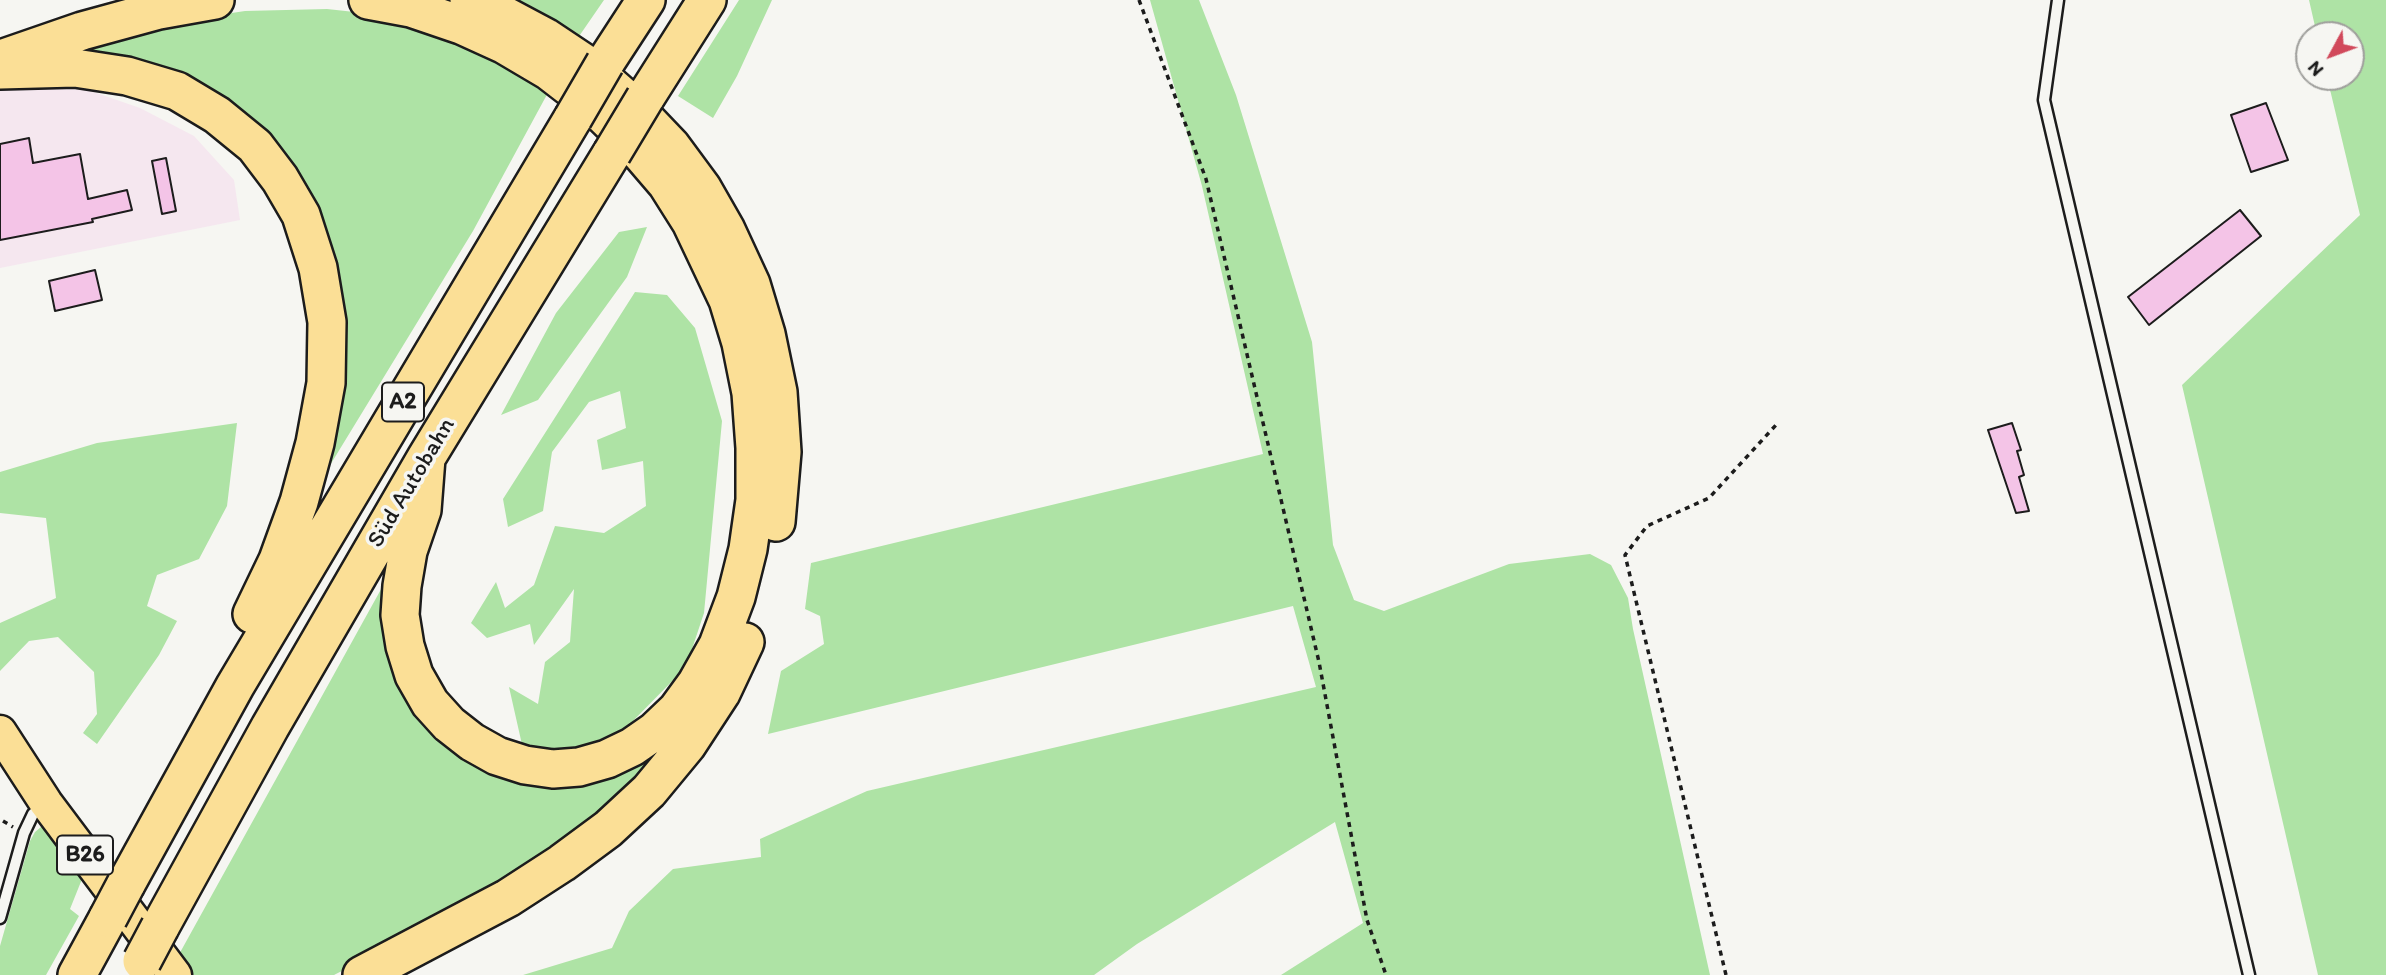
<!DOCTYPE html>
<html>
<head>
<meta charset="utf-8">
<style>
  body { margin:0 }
  #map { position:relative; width:2386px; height:975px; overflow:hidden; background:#f6f6f2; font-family:Itim,sans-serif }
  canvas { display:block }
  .north { position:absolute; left:2295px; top:21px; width:70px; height:70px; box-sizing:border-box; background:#f6f6f2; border:2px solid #9f9f9c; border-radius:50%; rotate:229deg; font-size:19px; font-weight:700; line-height:28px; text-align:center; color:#1c1c1c }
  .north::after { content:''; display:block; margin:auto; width:24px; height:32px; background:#d1495b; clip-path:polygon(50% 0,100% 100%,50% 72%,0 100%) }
</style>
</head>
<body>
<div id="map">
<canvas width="2386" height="975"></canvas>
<div class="north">N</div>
</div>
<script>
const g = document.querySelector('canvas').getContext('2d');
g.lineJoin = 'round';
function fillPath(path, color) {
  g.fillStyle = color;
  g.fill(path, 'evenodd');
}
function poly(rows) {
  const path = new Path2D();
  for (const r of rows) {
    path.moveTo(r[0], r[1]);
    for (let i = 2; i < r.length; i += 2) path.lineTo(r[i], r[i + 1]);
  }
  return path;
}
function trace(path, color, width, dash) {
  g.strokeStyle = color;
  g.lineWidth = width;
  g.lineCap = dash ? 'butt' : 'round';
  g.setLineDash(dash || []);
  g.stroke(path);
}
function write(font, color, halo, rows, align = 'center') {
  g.font = font + ' Itim,sans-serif';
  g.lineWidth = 7;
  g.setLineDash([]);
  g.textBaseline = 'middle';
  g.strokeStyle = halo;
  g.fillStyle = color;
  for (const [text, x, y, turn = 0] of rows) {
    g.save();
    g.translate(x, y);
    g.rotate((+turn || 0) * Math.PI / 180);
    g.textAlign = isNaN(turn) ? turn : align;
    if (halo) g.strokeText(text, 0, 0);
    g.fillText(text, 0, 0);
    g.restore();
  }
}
const built = poly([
  [59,80,140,108,194,136,234,180,240,220,0,268,0,83]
]);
const green = poly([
  [502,0,604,0,573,45],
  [739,0,772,0,737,76,713,118,678,96],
  [1150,0,1199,0,1236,95,1312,342,1333,545,1354,600,1384,611,1509,564,1590,554,1611,565,1628,598,1633,629,1710,975,1281,975,1363,923,1335,822,1137,944,1094,975,523,975,612,948,629,911,673,869,761,857,760,839,867,791,1316,687,1293,606,768,734,781,671,824,644,820,616,805,609,811,563,1263,454,1202,186],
  [2309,0,2386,0,2386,975,2318,975,2182,385,2360,215,2327,77,2351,77,2351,35,2317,35],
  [327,9,382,15,446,34,550,89,473,231,310,498,335,313,244,124,77,57,73,47,159,24,245,11],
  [647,227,627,277,538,400,501,415,556,313,619,232],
  [635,292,667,295,695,328,722,421,704,613,686,667,628,726,578,751,523,749,509,687,538,704,545,662,570,642,574,589,534,645,530,624,487,638,471,623,496,582,505,608,534,585,555,526,604,533,646,506,643,461,602,470,597,440,626,428,620,391,589,402,552,452,543,511,508,527,503,499],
  [237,423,227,506,199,559,157,575,147,606,177,621,159,655,97,744,83,733,97,714,94,672,58,637,29,641,0,671,0,623,56,598,46,518,0,513,0,472,97,443],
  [390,573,392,643,497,771,681,719,627,797,476,902,334,975,191,975,177,958],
  [41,827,47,827,84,874,70,909,79,916,46,975,0,975,0,946,30,841,35,832]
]);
const building = poly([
  [2266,103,2288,160,2251,172,2231,115,2266,103],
  [29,138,33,163,80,154,88,199,127,190,132,210,92,219,93,222,0,240,0,144,29,138],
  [166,158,176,211,162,214,152,161,166,158],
  [2240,210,2261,236,2149,325,2128,297,2240,210],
  [95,270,102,300,55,311,49,281,95,270],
  [2012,423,2021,450,2017,451,2024,475,2019,477,2029,511,2016,513,1988,430,2012,423]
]);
const path = poly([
  [1139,0,1206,179,1319,662,1367,920,1386,975],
  [3,821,13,827],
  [1726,975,1625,555,1647,526,1709,498,1776,425]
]);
const lane = poly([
  [2058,0,2044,100,2249,975],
  [0,918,24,833,33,814,43,805]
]);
const primary = poly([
  [0,732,46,803,175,975]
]);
const highway = poly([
  [368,0,411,8,461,25,505,45,549,71,593,105,631,142,667,184,691,222,728,300,741,343,751,393,755,448,755,500,748,549,736,597,718,645,696,684,677,710,655,731,632,747,607,759,579,767,553,769,525,765,497,756,472,742,449,724,430,703,414,675,405,646,400,615,402,586,408,551,422,510,426,458],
  [469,0,496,11,545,37,587,65,629,102,671,146,702,188,726,230,751,284,766,334,778,392,782,452,776,522],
  [1,59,82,31,159,10,215,0],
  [605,63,646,0],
  [0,70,75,68,127,76,177,91,217,115,255,146,280,179,301,215,318,268,327,322,326,383,315,443,299,502,278,560,252,614],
  [645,98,707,0],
  [126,884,235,686,573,118],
  [160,927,270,727,426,458,612,153],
  [77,975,108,918],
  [362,975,508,898,562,863,608,829,649,791,687,745,721,693,745,642]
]);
const highwayBridge = poly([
  [573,118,605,63],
  [612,153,645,98],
  [108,918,126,884],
  [142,961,160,927]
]);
const shields = [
  [403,402,42],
  [85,855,56]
];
const shieldNames = [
  ["A2",403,402],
  ["B26",85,855]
];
const streetNames = [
  ["Süd Autobahn",412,483,-59]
];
fillPath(built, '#f5e7ef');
fillPath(green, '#aee3a5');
fillPath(building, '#f4c4e7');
trace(building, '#1c1c1c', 2);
trace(lane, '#1c1c1c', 15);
trace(primary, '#1c1c1c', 37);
trace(highway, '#1c1c1c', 42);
trace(path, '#1c1c1c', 3.5, [5, 5]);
trace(lane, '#f6f6f2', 10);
trace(primary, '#fbdf96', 32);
trace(highway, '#fbdf96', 37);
trace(highwayBridge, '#1c1c1c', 42, []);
trace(highwayBridge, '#fbdf96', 37);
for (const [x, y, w] of shields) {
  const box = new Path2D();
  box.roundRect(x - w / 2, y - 19.5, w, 39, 5);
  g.fillStyle = '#f6f6f2';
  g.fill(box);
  trace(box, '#1c1c1c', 2);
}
write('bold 23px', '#1c1c1c', null, shieldNames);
write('24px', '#1c1c1c', '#f6f6f2', streetNames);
</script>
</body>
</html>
